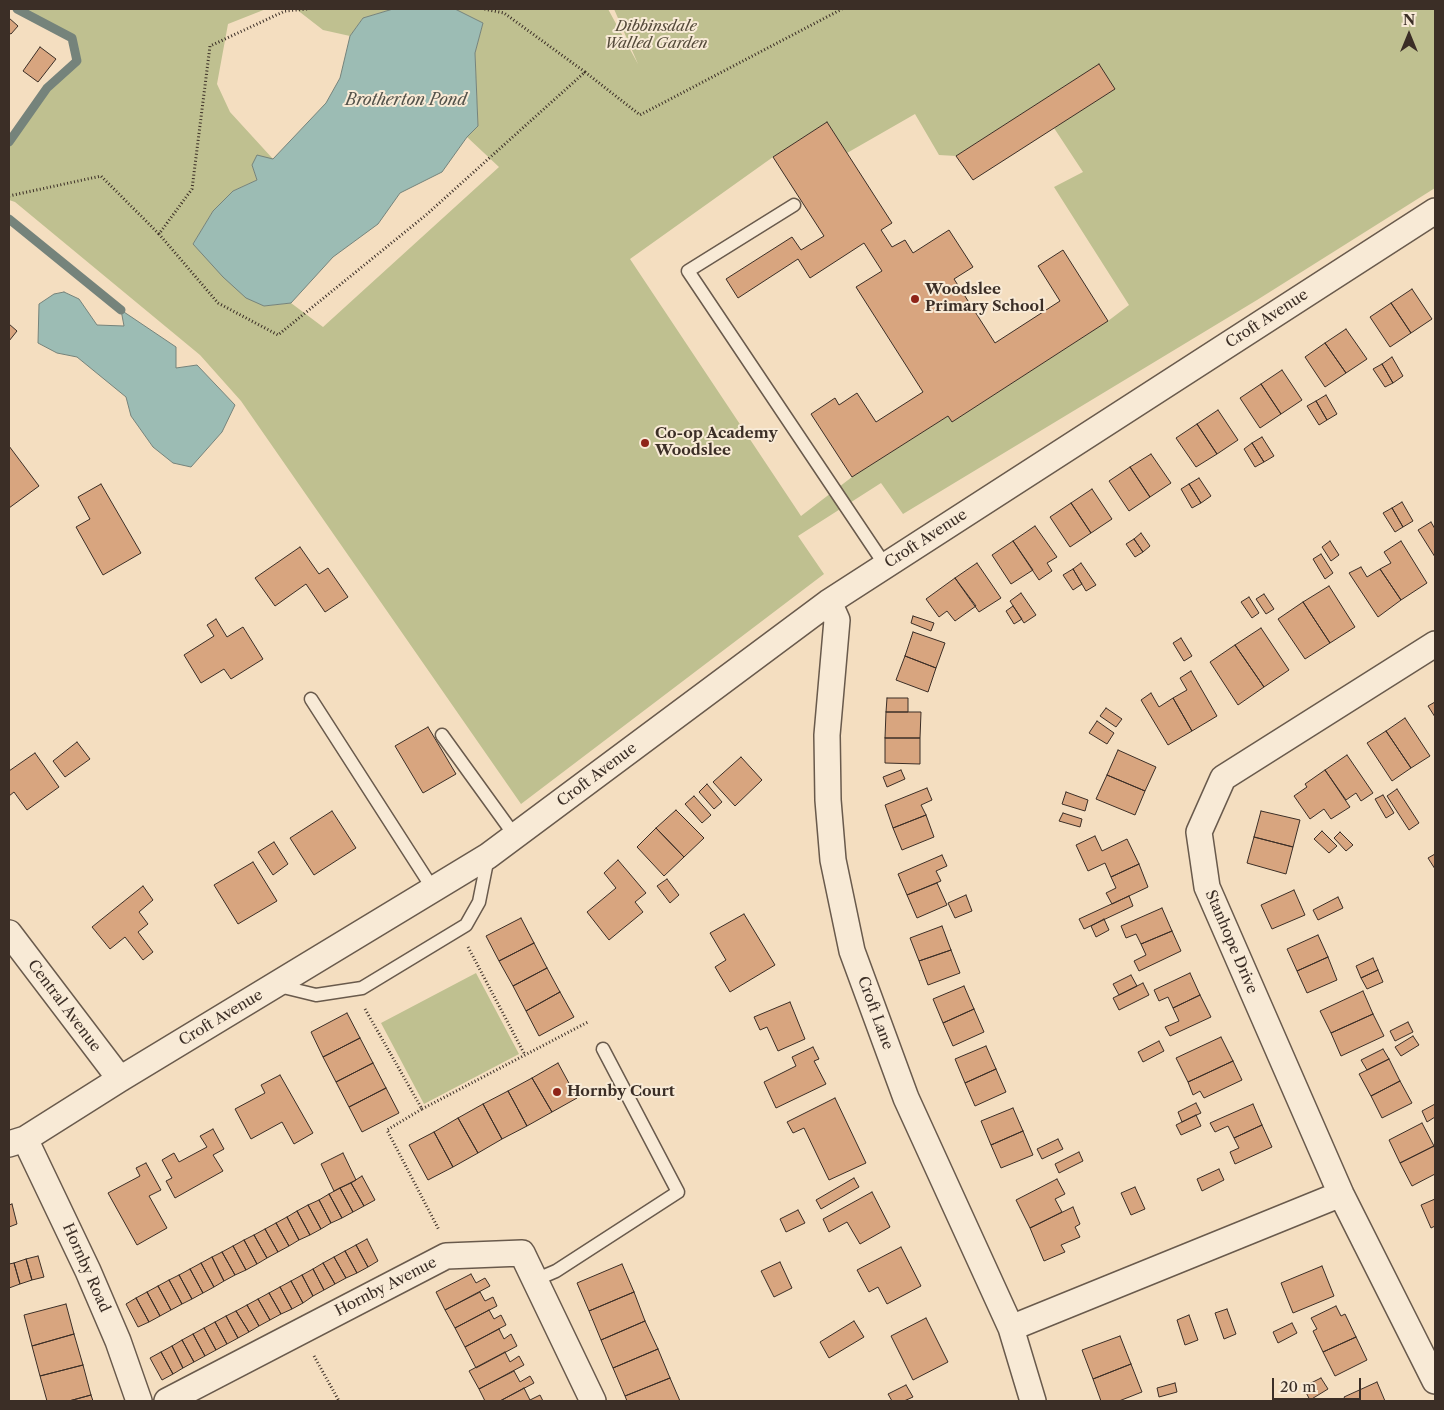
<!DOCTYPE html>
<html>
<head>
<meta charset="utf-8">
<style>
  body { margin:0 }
  #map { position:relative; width:1444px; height:1410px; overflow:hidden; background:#f4dec0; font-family:"Libre Caslon Text",serif }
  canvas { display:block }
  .frame { position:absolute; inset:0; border:10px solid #3b2e26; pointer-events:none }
  .north { position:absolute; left:1384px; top:10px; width:50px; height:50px; -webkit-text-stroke:4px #f8ead6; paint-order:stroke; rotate:0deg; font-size:14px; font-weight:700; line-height:20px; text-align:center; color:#3b2e26 }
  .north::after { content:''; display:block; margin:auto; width:18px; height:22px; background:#3b2e26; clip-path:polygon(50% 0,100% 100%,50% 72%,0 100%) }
  .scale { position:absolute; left:1272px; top:1378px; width:89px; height:22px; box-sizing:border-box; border:2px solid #3b2e26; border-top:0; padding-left:6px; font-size:15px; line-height:18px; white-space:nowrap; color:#3b2e26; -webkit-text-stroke:4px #f8ead6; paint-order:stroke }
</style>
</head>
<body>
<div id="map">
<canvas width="1444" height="1410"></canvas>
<div class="frame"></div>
<div class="north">N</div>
<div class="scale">20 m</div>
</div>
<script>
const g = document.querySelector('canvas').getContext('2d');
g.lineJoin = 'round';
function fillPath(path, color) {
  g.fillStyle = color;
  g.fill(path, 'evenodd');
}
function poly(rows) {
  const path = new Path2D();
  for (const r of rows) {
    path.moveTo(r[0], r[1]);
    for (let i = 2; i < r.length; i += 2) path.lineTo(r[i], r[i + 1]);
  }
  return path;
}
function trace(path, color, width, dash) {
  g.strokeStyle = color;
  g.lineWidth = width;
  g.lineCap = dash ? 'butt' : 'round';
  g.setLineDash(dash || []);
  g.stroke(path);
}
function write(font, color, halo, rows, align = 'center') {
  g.font = font + ' "Libre Caslon Text",serif';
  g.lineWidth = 4;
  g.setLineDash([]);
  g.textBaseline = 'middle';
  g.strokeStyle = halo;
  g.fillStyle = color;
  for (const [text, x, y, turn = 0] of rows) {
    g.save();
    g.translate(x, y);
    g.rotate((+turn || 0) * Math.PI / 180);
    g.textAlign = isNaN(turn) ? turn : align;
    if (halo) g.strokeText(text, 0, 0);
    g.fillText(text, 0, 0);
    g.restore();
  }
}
const green = poly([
  [17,9,266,9,228,24,217,84,230,112,273,159,252,165,257,180,233,191,213,211,193,244,264,306,291,303,323,327,499,167,467,137,478,126,475,53,483,23,455,9,608,9,638,64,614,9,1435,9,1435,188,1257,300,903,514,881,483,798,536,824,574,521,804,241,401,200,355,15,202,9,200,9,142,47,88,77,60,72,38],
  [1099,64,1115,89,1054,128,1083,172,1054,187,1129,305,1108,321,952,422,948,416,852,477,801,516,630,259,773,157,827,122,847,153,915,114,939,155,956,156],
  [296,9,393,9,363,18,350,36,323,30],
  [476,973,519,1054,424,1104,381,1023]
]);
const water = poly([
  [393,9,455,9,483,23,475,53,478,126,467,137,442,172,400,193,378,224,333,257,291,303,264,306,246,298,223,277,193,244,213,211,233,191,257,180,252,165,257,155,273,159,326,103,340,78,350,36,363,18,393,9],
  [64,292,79,299,97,325,124,326,121,310,176,347,176,368,197,365,235,405,222,432,191,467,173,463,153,447,131,416,126,397,77,357,57,353,38,343,39,304,54,294,64,292]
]);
const stream = poly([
  [9,142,47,88,77,61,72,38,17,9],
  [9,219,121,310]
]);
const building = poly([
  [9,18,18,26,11,34,9,33,9,18],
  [40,47,56,59,38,82,23,71,40,47],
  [1099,64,1115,89,973,180,956,156,1099,64],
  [827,122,892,223,881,230,892,247,905,240,913,253,949,230,973,267,954,279,995,343,1060,301,1038,266,1063,250,1108,321,952,422,948,416,852,477,811,414,835,398,839,405,857,393,876,422,923,392,856,287,882,271,864,243,810,278,798,259,738,298,726,279,792,237,801,250,824,236,773,157,827,122],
  [1412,289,1432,319,1411,333,1391,303,1412,289],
  [1391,303,1411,333,1390,347,1370,317,1391,303],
  [9,324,17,331,9,341,9,324],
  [1346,329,1367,359,1346,373,1325,343,1346,329],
  [1325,343,1346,373,1325,387,1305,357,1325,343],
  [1392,357,1403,376,1393,383,1382,364,1392,357],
  [1382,364,1393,383,1385,387,1373,369,1382,364],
  [1282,370,1302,400,1281,414,1261,384,1282,370],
  [1261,384,1281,414,1260,428,1240,398,1261,384],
  [1326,395,1337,414,1327,420,1316,401,1326,395],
  [1316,401,1327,420,1319,425,1307,406,1316,401],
  [1218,410,1238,440,1217,454,1197,424,1218,410],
  [1197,424,1217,454,1196,467,1176,438,1197,424],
  [1262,437,1274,456,1264,462,1252,443,1262,437],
  [1252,443,1264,462,1255,467,1244,449,1252,443],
  [9,446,39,486,9,508,9,446],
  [1151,454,1171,483,1150,497,1130,467,1151,454],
  [1130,467,1150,497,1129,511,1109,481,1130,467],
  [1199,478,1211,496,1201,503,1189,484,1199,478],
  [101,484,141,553,103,575,76,527,90,519,78,497,101,484],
  [1189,484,1201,503,1192,508,1181,489,1189,484],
  [1092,489,1112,519,1091,533,1071,503,1092,489],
  [1402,502,1413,521,1403,527,1392,508,1402,502],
  [1071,503,1091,533,1070,547,1050,517,1071,503],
  [1392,508,1403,527,1395,532,1383,513,1392,508],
  [1431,522,1435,529,1435,557,1418,530,1431,522],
  [1035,526,1057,557,1047,563,1052,571,1039,580,1013,541,1035,526],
  [1141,533,1150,546,1143,552,1134,539,1141,533],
  [1134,539,1143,552,1135,557,1126,544,1134,539],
  [1013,541,1033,570,1011,584,992,555,1013,541],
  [1330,541,1339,555,1331,561,1322,547,1330,541],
  [1401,541,1427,583,1401,600,1380,569,1391,563,1384,552,1401,541],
  [300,547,319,574,328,568,348,597,325,612,306,584,275,606,255,578,300,547],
  [1321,554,1333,573,1325,579,1313,559,1321,554],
  [977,563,1001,598,979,612,955,578,977,563],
  [1081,563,1096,585,1086,591,1073,569,1081,563],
  [1361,567,1367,577,1380,569,1401,600,1378,617,1349,573,1361,567],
  [1073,569,1082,584,1073,590,1063,575,1073,569],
  [955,578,976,606,955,621,947,611,939,617,926,599,955,578],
  [1329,586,1355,627,1330,643,1303,602,1329,586],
  [1021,593,1036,615,1024,623,1010,601,1021,593],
  [1264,594,1274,609,1266,614,1256,599,1264,594],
  [1249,597,1259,613,1252,618,1241,602,1249,597],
  [1303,602,1330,643,1305,659,1278,619,1303,602],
  [1013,606,1022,619,1014,624,1006,611,1013,606],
  [913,616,934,623,931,631,911,623,913,616],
  [216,619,227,637,243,627,263,659,231,679,224,669,201,683,184,655,214,636,207,625,216,619],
  [1261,628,1289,670,1264,687,1235,645,1261,628],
  [913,632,945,643,936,668,905,656,913,632],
  [1181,638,1192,656,1184,661,1173,643,1181,638],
  [1235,645,1264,687,1238,705,1210,662,1235,645],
  [905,656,936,668,928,692,896,680,905,656],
  [1191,671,1217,716,1192,731,1173,698,1187,690,1180,678,1191,671],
  [1151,693,1159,707,1173,698,1192,731,1168,745,1141,700,1151,693],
  [887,698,908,698,908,712,886,712,887,698],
  [1435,702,1435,717,1428,706,1435,702],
  [1106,708,1122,719,1116,727,1100,716,1106,708],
  [886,712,921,712,920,738,885,738,886,712],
  [1405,718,1430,756,1411,768,1386,731,1405,718],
  [1097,721,1114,733,1107,744,1089,733,1097,721],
  [428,727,456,774,423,793,395,746,428,727],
  [1386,731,1411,768,1392,781,1367,743,1386,731],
  [885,738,920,738,920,764,885,763,885,738],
  [77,742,90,759,65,777,53,761,77,742],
  [1118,750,1156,767,1145,791,1107,775,1118,750],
  [35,753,59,787,27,810,14,792,9,796,9,771,35,753],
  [1347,755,1373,793,1361,801,1356,793,1346,800,1325,770,1347,755],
  [741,757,762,780,735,806,713,782,741,757],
  [901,770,905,779,887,787,883,777,901,770],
  [1325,770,1350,807,1331,819,1324,809,1310,819,1294,796,1307,787,1305,784,1325,770],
  [1107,775,1145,791,1135,815,1096,799,1107,775],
  [707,784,722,802,714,809,699,792,707,784],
  [927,788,932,800,921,805,926,815,893,828,885,805,927,788],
  [1397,789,1419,823,1409,830,1387,796,1397,789],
  [1066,792,1088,800,1085,811,1062,804,1066,792],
  [1383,795,1394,813,1386,818,1375,799,1383,795],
  [694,796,711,815,702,823,685,804,694,796],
  [676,810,704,838,684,857,656,828,676,810],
  [332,811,356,848,314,875,290,838,332,811],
  [1261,811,1300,820,1293,847,1254,837,1261,811],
  [1063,813,1082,819,1080,827,1059,821,1063,813],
  [926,815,934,837,902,850,893,828,926,815],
  [656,828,684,857,664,876,637,847,656,828],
  [1322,831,1337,846,1329,853,1314,839,1322,831],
  [1340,832,1353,845,1346,851,1334,838,1340,832],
  [1095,836,1102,851,1127,839,1139,864,1111,877,1105,863,1088,871,1076,845,1095,836],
  [1254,837,1293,847,1286,874,1247,863,1254,837],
  [274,842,288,864,273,875,258,852,274,842],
  [1435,854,1435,869,1428,858,1435,854],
  [942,855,947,866,936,871,941,881,907,895,898,874,942,855],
  [618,860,646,893,635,902,643,912,609,940,587,912,616,888,604,873,618,860],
  [253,862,277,901,238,924,214,885,253,862],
  [1139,864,1148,887,1112,904,1106,893,1116,888,1111,877,1139,864],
  [667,879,679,895,670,903,657,886,667,879],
  [937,883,947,905,917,918,907,895,937,883],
  [143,886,153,900,139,912,148,924,138,932,153,952,143,960,125,937,110,949,92,927,143,886],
  [1294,890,1305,915,1272,929,1261,905,1294,890],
  [966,895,972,911,955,918,948,903,966,895],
  [1129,896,1133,906,1084,929,1079,919,1129,896],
  [1338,897,1343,908,1318,920,1313,910,1338,897],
  [1162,908,1172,931,1141,944,1136,934,1126,938,1121,926,1162,908],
  [744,914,775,965,730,992,715,967,726,960,710,933,744,914],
  [521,918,534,943,499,961,486,936,521,918],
  [1104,919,1109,930,1096,937,1091,926,1104,919],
  [942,926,951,950,919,961,910,938,942,926],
  [1172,931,1181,951,1139,971,1134,961,1146,955,1141,944,1172,931],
  [1318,935,1328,957,1297,971,1287,949,1318,935],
  [534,943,547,968,513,986,499,961,534,943],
  [951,950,960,973,928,985,919,961,951,950],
  [1328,957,1337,980,1307,993,1297,971,1328,957],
  [1373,958,1378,970,1361,978,1356,966,1373,958],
  [547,968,560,992,526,1011,513,986,547,968],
  [1378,970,1383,982,1367,989,1361,978,1378,970],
  [1190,973,1200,995,1173,1008,1168,997,1159,1001,1154,990,1190,973],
  [1131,975,1137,986,1119,995,1113,984,1131,975],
  [1143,983,1149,995,1119,1010,1113,998,1143,983],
  [964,986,974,1009,943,1023,933,999,964,986],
  [1363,991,1373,1014,1331,1033,1320,1011,1363,991],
  [560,992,574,1017,539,1036,526,1011,560,992],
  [1200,995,1211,1017,1170,1036,1165,1027,1179,1021,1173,1008,1200,995],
  [790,1002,805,1039,778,1051,767,1027,760,1030,754,1017,790,1002],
  [974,1009,984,1032,953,1046,943,1023,974,1009],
  [347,1013,360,1038,323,1057,311,1032,347,1013],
  [1373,1014,1384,1036,1341,1056,1331,1033,1373,1014],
  [1408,1022,1413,1032,1395,1041,1390,1031,1408,1022],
  [1413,1036,1419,1045,1401,1056,1395,1047,1413,1036],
  [1221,1037,1233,1061,1188,1082,1176,1058,1221,1037],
  [360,1038,373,1063,336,1082,323,1057,360,1038],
  [1159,1041,1164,1051,1143,1062,1138,1052,1159,1041],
  [986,1046,996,1069,965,1083,955,1059,986,1046],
  [813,1047,819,1059,814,1061,826,1084,776,1108,764,1082,796,1066,792,1057,813,1047],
  [1383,1049,1389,1059,1367,1070,1361,1060,1383,1049],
  [1389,1059,1400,1081,1371,1096,1359,1074,1389,1059],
  [1233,1061,1242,1080,1204,1098,1200,1091,1193,1095,1188,1082,1233,1061],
  [373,1063,386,1088,349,1107,336,1082,373,1063],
  [558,1063,577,1098,552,1112,532,1078,558,1063],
  [996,1069,1006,1092,975,1106,965,1083,996,1069],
  [280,1075,313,1133,294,1144,282,1122,251,1139,235,1109,265,1093,261,1085,280,1075],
  [532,1078,552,1112,527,1126,508,1091,532,1078],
  [1400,1081,1412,1103,1382,1118,1371,1096,1400,1081],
  [386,1088,399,1113,362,1132,349,1107,386,1088],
  [508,1091,527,1126,502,1139,483,1104,508,1091],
  [835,1098,866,1163,829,1180,804,1128,793,1133,787,1122,835,1098],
  [1196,1103,1201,1113,1182,1122,1178,1112,1196,1103],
  [483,1104,502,1139,478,1153,458,1118,483,1104],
  [1253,1104,1262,1125,1234,1138,1228,1126,1215,1132,1210,1123,1253,1104],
  [1435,1104,1435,1117,1427,1122,1422,1111,1435,1104],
  [1013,1108,1023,1131,991,1145,981,1121,1013,1108],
  [1196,1115,1201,1126,1181,1135,1176,1125,1196,1115],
  [458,1118,478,1153,453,1167,434,1132,458,1118],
  [1422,1123,1434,1146,1400,1163,1389,1140,1422,1123],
  [1262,1125,1272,1147,1235,1164,1230,1152,1239,1148,1234,1138,1262,1125],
  [213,1129,224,1149,213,1155,223,1171,175,1198,166,1181,172,1178,162,1160,174,1153,179,1162,207,1147,200,1136,213,1129],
  [1023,1131,1033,1155,1001,1168,991,1145,1023,1131],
  [434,1132,453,1167,428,1180,409,1145,434,1132],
  [1058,1139,1063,1149,1042,1159,1037,1149,1058,1139],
  [1434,1146,1435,1150,1435,1174,1412,1186,1400,1163,1434,1146],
  [1079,1152,1083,1161,1059,1173,1055,1164,1079,1152],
  [343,1153,356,1180,334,1191,321,1164,343,1153],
  [146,1163,161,1190,149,1196,167,1228,137,1245,108,1193,140,1176,136,1168,146,1163],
  [1219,1169,1224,1180,1202,1191,1197,1179,1219,1169],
  [362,1176,375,1200,364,1206,351,1183,362,1176],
  [854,1178,859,1187,821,1209,816,1200,854,1178],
  [1057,1179,1065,1194,1055,1199,1062,1212,1030,1228,1016,1200,1057,1179],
  [351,1183,364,1206,353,1212,340,1188,351,1183],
  [1135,1187,1145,1209,1131,1215,1121,1193,1135,1187],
  [340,1188,353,1212,342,1218,329,1194,340,1188],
  [872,1192,890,1227,860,1244,847,1222,829,1232,823,1219,872,1192],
  [329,1194,342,1218,331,1223,319,1200,329,1194],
  [1435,1199,1435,1226,1431,1228,1421,1205,1435,1199],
  [319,1200,331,1223,321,1229,308,1205,319,1200],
  [12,1204,17,1224,9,1227,9,1205,12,1204],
  [308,1205,321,1229,310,1235,297,1211,308,1205],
  [1073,1207,1080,1224,1075,1227,1080,1237,1061,1245,1065,1252,1044,1261,1030,1228,1073,1207],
  [798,1210,805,1223,786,1232,780,1219,798,1210],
  [297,1211,310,1235,299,1240,287,1217,297,1211],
  [287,1217,299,1240,289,1246,276,1223,287,1217],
  [276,1223,289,1246,278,1252,265,1229,276,1223],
  [265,1229,278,1252,267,1258,254,1235,265,1229],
  [254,1235,267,1258,257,1264,244,1240,254,1235],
  [367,1239,378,1261,368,1267,356,1245,367,1239],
  [244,1240,257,1264,246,1270,233,1246,244,1240],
  [356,1245,368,1267,357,1273,345,1251,356,1245],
  [233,1246,246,1270,235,1275,222,1252,233,1246],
  [901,1247,921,1286,887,1304,878,1287,869,1292,857,1270,901,1247],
  [345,1251,357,1273,346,1278,334,1257,345,1251],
  [222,1252,235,1275,224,1281,212,1257,222,1252],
  [38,1256,44,1277,32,1280,26,1259,38,1256],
  [212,1257,224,1281,214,1287,201,1263,212,1257],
  [334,1257,346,1278,335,1284,323,1263,334,1257],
  [26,1259,32,1280,20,1284,14,1263,26,1259],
  [780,1262,792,1288,774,1297,761,1271,780,1262],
  [14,1263,20,1284,9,1288,9,1264,14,1263],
  [201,1263,214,1287,203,1293,190,1269,201,1263],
  [323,1263,335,1284,324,1290,313,1269,323,1263],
  [622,1264,634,1292,589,1311,577,1283,622,1264],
  [1322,1266,1334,1296,1293,1313,1281,1283,1322,1266],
  [190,1269,203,1293,192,1299,179,1275,190,1269],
  [313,1269,324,1290,313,1296,302,1275,313,1269],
  [471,1274,476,1283,485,1278,490,1286,445,1310,436,1292,471,1274],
  [179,1275,192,1299,182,1304,169,1280,179,1275],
  [302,1275,313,1296,303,1303,291,1281,302,1275],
  [169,1280,182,1304,171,1310,158,1286,169,1280],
  [291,1281,303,1303,292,1309,280,1287,291,1281],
  [158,1286,171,1310,160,1316,147,1292,158,1286],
  [280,1287,292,1309,281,1314,269,1293,280,1287],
  [147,1292,160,1316,149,1322,136,1298,147,1292],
  [480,1292,485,1301,493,1297,497,1306,455,1328,445,1310,480,1292],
  [634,1292,645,1321,601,1340,589,1311,634,1292],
  [269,1293,281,1314,270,1320,258,1299,269,1293],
  [136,1298,149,1322,138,1327,126,1304,136,1298],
  [258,1299,270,1320,259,1326,247,1305,258,1299],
  [66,1304,74,1334,32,1346,24,1315,66,1304],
  [247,1305,259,1326,249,1332,236,1311,247,1305],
  [1336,1306,1341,1316,1345,1314,1356,1337,1323,1352,1313,1331,1317,1329,1311,1318,1336,1306],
  [1227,1309,1236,1334,1224,1339,1215,1313,1227,1309],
  [489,1310,494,1319,501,1315,506,1325,465,1347,455,1328,489,1310],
  [236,1311,249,1332,238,1338,226,1316,236,1311],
  [1189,1315,1198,1340,1185,1345,1177,1320,1189,1315],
  [226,1316,238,1338,227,1344,215,1322,226,1316],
  [926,1318,948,1362,913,1380,891,1336,926,1318],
  [645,1321,658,1349,613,1368,601,1340,645,1321],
  [854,1321,864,1337,829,1358,820,1342,854,1321],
  [215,1322,227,1344,216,1350,204,1328,215,1322],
  [1292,1323,1297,1333,1278,1343,1273,1332,1292,1323],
  [204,1328,216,1350,205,1356,193,1334,204,1328],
  [499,1329,504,1339,511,1334,517,1346,476,1368,465,1347,499,1329],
  [74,1334,83,1365,40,1376,32,1346,74,1334],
  [193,1334,205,1356,194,1362,182,1340,193,1334],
  [1120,1336,1131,1364,1093,1379,1082,1350,1120,1336],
  [1356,1337,1367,1360,1335,1376,1323,1352,1356,1337],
  [182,1340,194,1362,183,1368,172,1346,182,1340],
  [172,1346,183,1368,173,1374,161,1352,172,1346],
  [658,1349,670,1378,625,1396,613,1368,658,1349],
  [161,1352,173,1374,162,1380,150,1358,161,1352],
  [505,1352,510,1362,519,1356,524,1365,479,1389,469,1371,505,1352],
  [1131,1364,1142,1392,1119,1401,1101,1401,1093,1379,1131,1364],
  [83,1365,91,1395,69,1401,47,1401,40,1376,83,1365],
  [514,1371,520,1382,530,1376,534,1383,500,1401,485,1401,479,1389,514,1371],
  [670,1378,680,1401,627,1401,625,1396,670,1378],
  [1321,1378,1328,1389,1310,1400,1303,1387,1321,1378],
  [1377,1382,1385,1401,1346,1401,1344,1397,1377,1382],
  [1175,1383,1177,1392,1159,1397,1157,1388,1175,1383],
  [906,1385,913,1397,904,1401,892,1401,888,1394,906,1385],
  [524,1388,530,1400,540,1395,543,1401,500,1401,524,1388],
  [91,1395,93,1401,69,1401,91,1395]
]);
const path = poly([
  [307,9,285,11,210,46,192,189,159,234,218,303,278,335,426,215,585,72,504,13,484,9],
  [585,72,640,115,842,9],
  [9,196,101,176,159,234],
  [468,947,525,1055],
  [365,1009,422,1109,387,1130,439,1230],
  [422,1109,588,1022],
  [314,1356,339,1401]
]);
const lane = poly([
  [794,205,688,271,885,565],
  [311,699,433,889],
  [442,735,515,836],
  [275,985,316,995,362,988,466,925,479,902,488,857],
  [535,1280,556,1271,678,1192,603,1049]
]);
const street = poly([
  [829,602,837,620,827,735,828,800,833,860,852,951,906,1098,1011,1328,1033,1401],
  [1435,644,1223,778,1199,832,1207,887,1341,1194,1435,1381],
  [9,933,120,1079],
  [25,1139,88,1271,118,1341,139,1401],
  [9,1144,25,1139,120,1079,488,856,829,602,1435,211],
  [1011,1328,1341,1194],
  [167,1401,446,1256,522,1253,593,1401]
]);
const markers = [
  [915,299,5,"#8f2418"],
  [645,443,5,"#8f2418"],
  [557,1092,5,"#8f2418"]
];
const parkNames = [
  ["Dibbinsdale",656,27],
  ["Walled Garden",656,44]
];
const poiNames = [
  ["Woodslee",925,290],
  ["Primary School",925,307],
  ["Co-op Academy",655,434],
  ["Woodslee",655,451],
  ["Hornby Court",567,1092]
];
const streetNames = [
  ["Croft Avenue",1267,319,-33],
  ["Croft Avenue",926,539,-33],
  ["Croft Avenue",597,775,-37],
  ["Stanhope Drive",1231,942,67],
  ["Central Avenue",64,1006,53],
  ["Croft Lane",875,1013,70],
  ["Croft Avenue",221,1018,-31],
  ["Hornby Road",86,1268,66],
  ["Hornby Avenue",386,1287,-27]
];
const waterNames = [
  ["Brotherton Pond",406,100]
];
fillPath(green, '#bfc090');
fillPath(water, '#9cbcb4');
trace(water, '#75837b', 1);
trace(stream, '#75837b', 9);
fillPath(building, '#d8a57f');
trace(building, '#3b2e26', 1);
trace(lane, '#695a4c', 15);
trace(street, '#695a4c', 28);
trace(path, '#3b2e26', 3, [1, 2.5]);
trace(lane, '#f8ead6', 12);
trace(street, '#f8ead6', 25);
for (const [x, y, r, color] of markers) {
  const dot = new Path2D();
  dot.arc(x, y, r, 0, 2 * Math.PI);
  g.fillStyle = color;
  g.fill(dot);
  trace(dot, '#f8ead6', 2);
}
write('italic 15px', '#554b3b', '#f8ead6', parkNames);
write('bold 15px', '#3b2e26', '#f8ead6', poiNames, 'left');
write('15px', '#3b2e26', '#f8ead6', streetNames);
write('italic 16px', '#53524a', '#f8ead6', waterNames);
</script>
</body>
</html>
